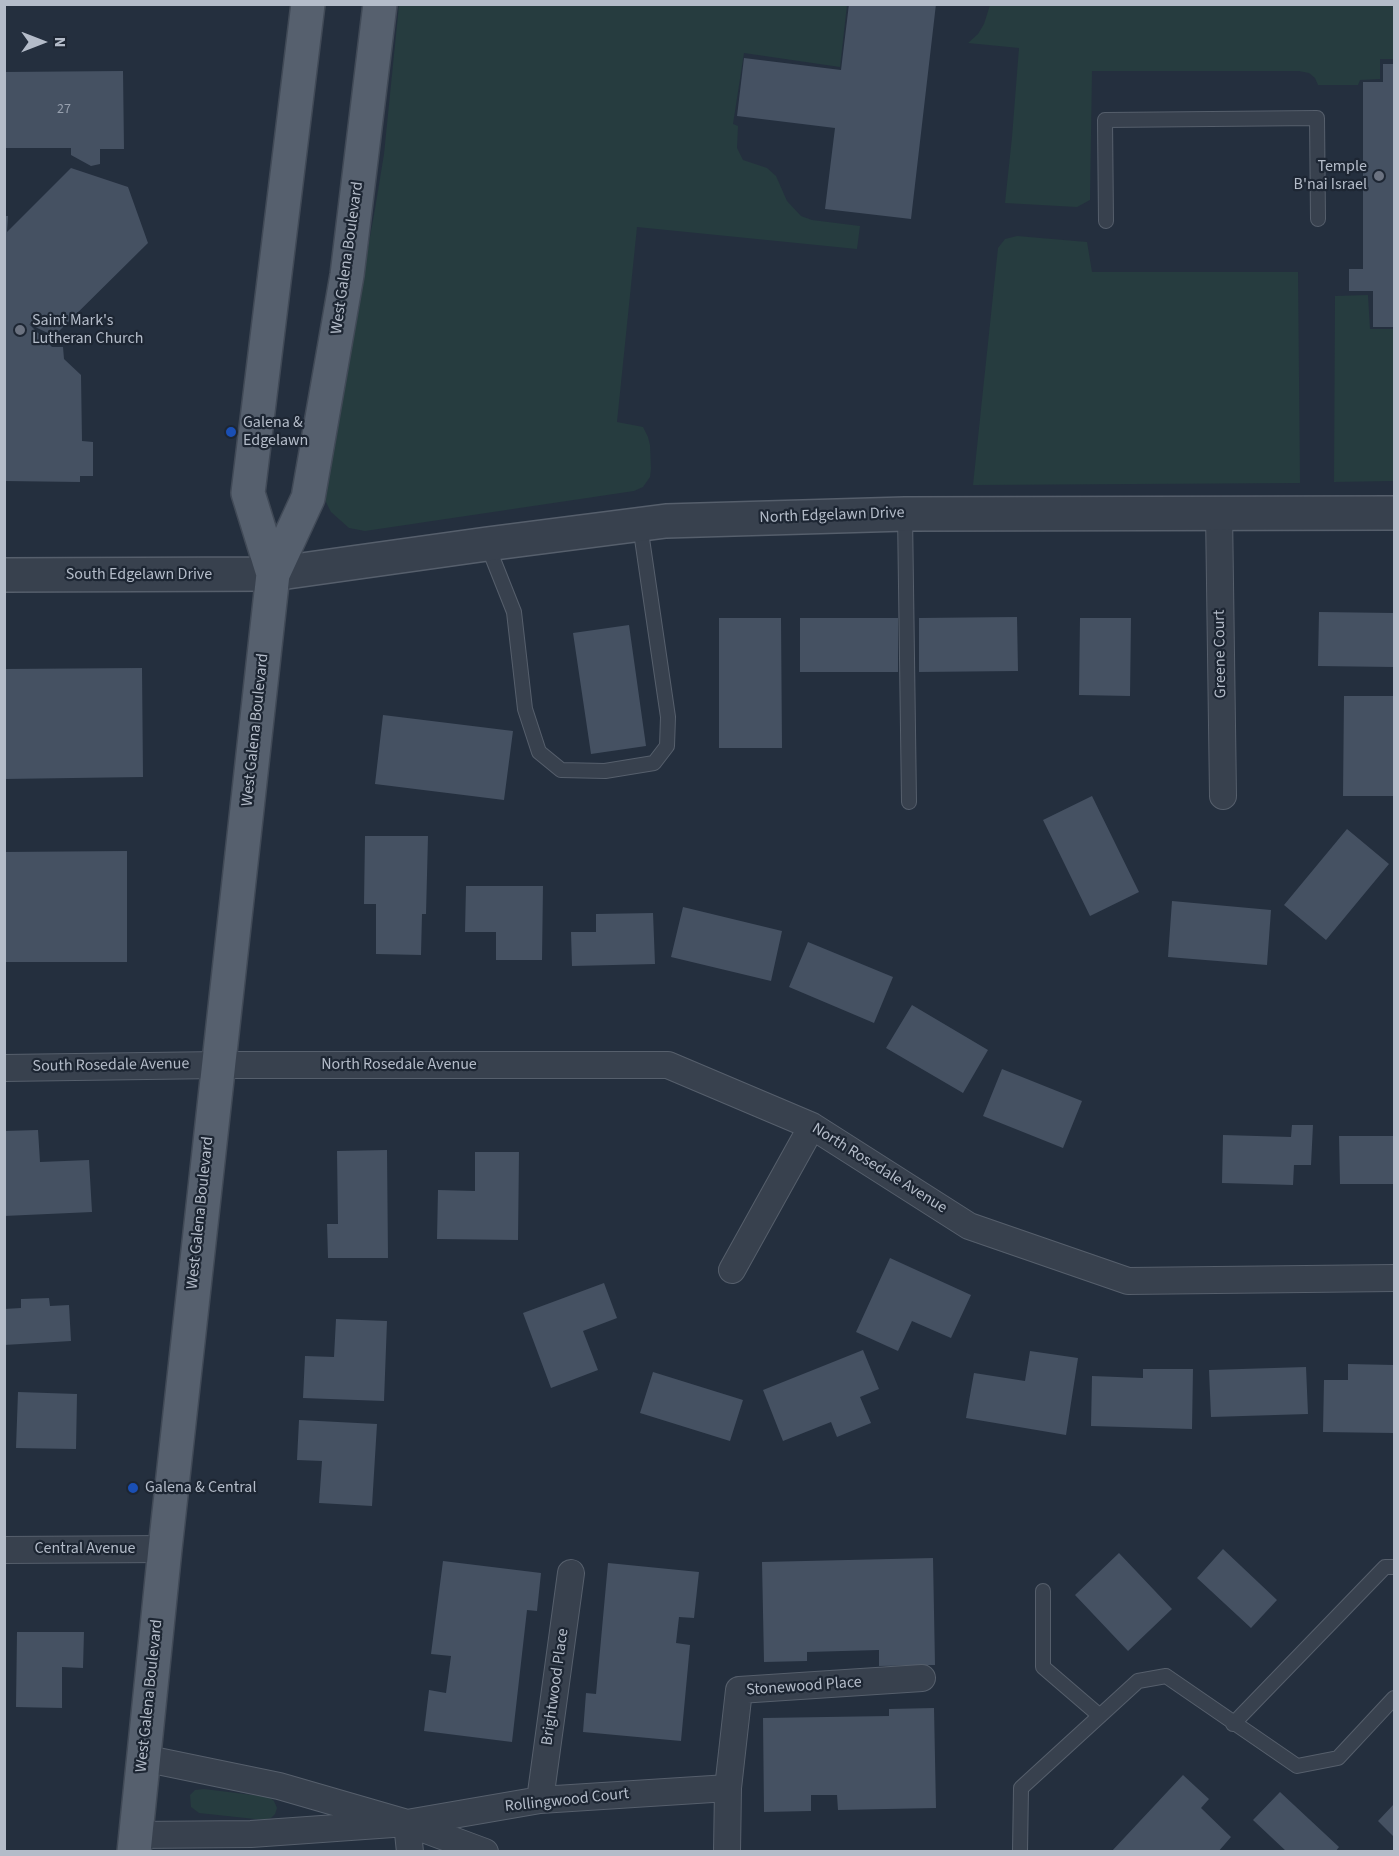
<!DOCTYPE html>
<html>
<head>
<meta charset="utf-8">
<style>
  body { margin:0 }
  #map { position:relative; width:1399px; height:1856px; overflow:hidden; background:#242f3e; font-family:"Source Sans 3",sans-serif }
  canvas { display:block }
  .frame { position:absolute; inset:0; border:6px solid #b4bcc9; pointer-events:none }
  .north { position:absolute; left:12px; top:12px; width:60px; height:60px; -webkit-text-stroke:4px #1d2633; paint-order:stroke; rotate:90deg; font-size:16px; font-weight:700; line-height:24px; text-align:center; color:#b4bcc9 }
  .north::after { content:''; display:block; margin:auto; width:21px; height:27px; background:#b4bcc9; clip-path:polygon(50% 0,100% 100%,50% 72%,0 100%) }
</style>
</head>
<body>
<div id="map">
<canvas width="1399" height="1856"></canvas>
<div class="frame"></div>
<div class="north">N</div>
</div>
<script>
const g = document.querySelector('canvas').getContext('2d');
g.lineJoin = 'round';
function fillPath(path, color) {
  g.fillStyle = color;
  g.fill(path, 'evenodd');
}
function poly(rows) {
  const path = new Path2D();
  for (const r of rows) {
    path.moveTo(r[0], r[1]);
    for (let i = 2; i < r.length; i += 2) path.lineTo(r[i], r[i + 1]);
  }
  return path;
}
function trace(path, color, width, dash) {
  g.strokeStyle = color;
  g.lineWidth = width;
  g.lineCap = dash ? 'butt' : 'round';
  g.setLineDash(dash || []);
  g.stroke(path);
}
function write(font, color, halo, rows, align = 'center') {
  g.font = font + ' "Source Sans 3",sans-serif';
  g.lineWidth = 4.5;
  g.setLineDash([]);
  g.textBaseline = 'middle';
  g.strokeStyle = halo;
  g.fillStyle = color;
  for (const [text, x, y, turn = 0] of rows) {
    g.save();
    g.translate(x, y);
    g.rotate((+turn || 0) * Math.PI / 180);
    g.textAlign = isNaN(turn) ? turn : align;
    if (halo) g.strokeText(text, 0, 0);
    g.fillText(text, 0, 0);
    g.restore();
  }
}
const green = poly([
  [399,5,847,5,840,67,744,53,733,124,738,126,737,148,743,160,767,168,776,176,787,201,801,216,812,220,860,226,857,249,637,227,617,422,643,427,648,437,650,445,651,469,650,477,643,487,634,491,365,531,349,528,331,512,326,502,324,490,375,209,384,154],
  [990,5,1394,5,1394,59,1380,59,1380,79,1360,80,1358,85,1318,85,1315,78,1309,73,1299,71,1092,71,1090,200,1077,207,1005,203,1012,137,1019,48,968,43,978,34,984,24],
  [1017,236,1087,242,1092,272,1298,272,1300,483,973,485,998,248,1005,239],
  [1368,295,1370,329,1394,329,1394,481,1334,482,1335,296],
  [204,1789,269,1797,274,1801,277,1808,275,1814,271,1818,264,1820,199,1813,191,1807,190,1795,195,1790]
]);
const building = poly([
  [849,4,936,4,911,219,825,209,835,128,737,116,744,58,841,70],
  [1383,64,1394,64,1394,327,1373,327,1373,291,1349,291,1349,269,1363,269,1363,82,1383,82],
  [123,71,124,149,100,149,100,164,91,166,71,155,71,148,4,148,4,72],
  [71,168,128,187,148,243,54,336,29,324,52,347,63,347,64,359,81,375,82,441,93,442,93,476,80,476,80,482,4,481,4,216,8,216,7,232],
  [1319,612,1394,613,1394,667,1318,666],
  [1017,617,1018,671,919,672,919,618],
  [719,618,781,618,782,748,719,748],
  [800,618,898,618,898,672,800,672],
  [1080,618,1131,618,1130,696,1079,695],
  [629,625,646,746,591,754,573,633],
  [142,668,143,777,4,779,4,669],
  [1344,696,1394,696,1394,796,1343,796],
  [383,715,513,731,504,800,375,784],
  [1092,796,1139,892,1090,916,1043,820],
  [1347,829,1389,864,1326,940,1284,905],
  [365,836,428,836,426,914,422,914,421,955,376,954,376,904,364,904],
  [127,851,127,962,4,962,4,852],
  [466,886,543,886,542,960,496,960,496,932,465,932],
  [1172,901,1271,910,1267,965,1168,957],
  [683,907,782,931,771,981,671,957],
  [653,913,655,964,572,966,571,932,596,932,596,914],
  [808,942,893,977,874,1023,789,987],
  [912,1005,988,1050,963,1093,886,1048],
  [1002,1069,1082,1101,1063,1148,983,1116],
  [1292,1125,1313,1125,1311,1165,1294,1165,1293,1185,1222,1183,1223,1135,1291,1137],
  [38,1130,40,1162,89,1160,92,1212,4,1216,4,1131],
  [1339,1136,1394,1136,1394,1184,1340,1184],
  [387,1150,388,1258,328,1258,327,1224,338,1224,337,1151],
  [475,1152,519,1152,518,1240,437,1239,438,1190,475,1191],
  [890,1258,971,1295,951,1338,912,1321,898,1351,856,1332],
  [604,1283,617,1318,583,1331,598,1370,551,1388,523,1313],
  [49,1298,50,1306,69,1305,71,1341,4,1345,4,1309,21,1308,21,1299],
  [336,1319,387,1321,384,1401,303,1398,305,1356,334,1357],
  [863,1350,879,1389,860,1397,871,1423,837,1437,831,1422,783,1441,763,1390],
  [1030,1351,1078,1358,1066,1435,966,1418,974,1373,1025,1381],
  [1348,1364,1394,1365,1394,1433,1323,1432,1324,1380,1348,1380],
  [1306,1367,1308,1414,1211,1417,1209,1370],
  [1143,1369,1193,1369,1192,1429,1091,1426,1092,1376,1143,1378],
  [653,1372,743,1400,730,1441,640,1413],
  [18,1392,77,1394,76,1449,16,1448],
  [299,1420,377,1424,372,1506,319,1503,322,1461,297,1460],
  [1223,1549,1277,1600,1251,1628,1197,1578],
  [1119,1553,1172,1609,1128,1651,1075,1595],
  [933,1558,935,1665,879,1666,879,1650,807,1652,807,1661,764,1662,762,1562],
  [443,1561,541,1573,537,1611,527,1610,512,1742,424,1731,429,1690,446,1693,451,1656,431,1654],
  [608,1563,699,1572,694,1618,679,1617,676,1643,690,1645,681,1741,583,1732,586,1693,596,1694],
  [17,1632,84,1632,83,1668,62,1667,62,1708,16,1707],
  [934,1708,936,1808,838,1810,837,1795,811,1795,811,1811,764,1812,763,1718,889,1716,889,1709],
  [1183,1775,1209,1799,1201,1808,1231,1837,1218,1852,1111,1852],
  [1280,1792,1339,1847,1335,1852,1287,1852,1253,1820],
  [1394,1804,1394,1837,1378,1821]
]);
const service = poly([
  [1106,221,1105,120,1317,118,1318,219],
  [905,514,909,802],
  [487,544,514,612,525,709,539,752,561,770,605,771,654,763,667,746,668,717,640,525],
  [1043,1591,1043,1667,1100,1716],
  [1233,1724,1385,1567,1394,1567],
  [1020,1852,1021,1788,1138,1681,1166,1676,1297,1766,1338,1758,1394,1698]
]);
const minor = poly([
  [1219,512,1223,796],
  [4,1068,218,1065,668,1065,812,1126,969,1226,1128,1281,1394,1278],
  [732,1270,812,1126],
  [4,1550,165,1549],
  [143,1758,279,1786,407,1823,485,1852],
  [540,1800,571,1573],
  [407,1823,410,1852],
  [136,1835,251,1834,407,1823,540,1800,728,1788],
  [727,1852,728,1788,739,1690,922,1678]
]);
const tertiary = poly([
  [4,575,273,574,487,544,666,521,905,514,1394,513]
]);
const primary = poly([
  [273,574,248,493,308,4],
  [134,1852,165,1549,273,574,308,498,347,275,380,4]
]);
const markers = [
  [1379,176,6,"#6b7280"],
  [20,330,6,"#6b7280"],
  [231,432,6,"#1a4fb4"],
  [133,1488,6,"#1a4fb4"]
];
const numberNames = [
  ["27",64,110]
];
const poiNames = [
  ["Temple",1367,167,"right"],
  ["B'nai Israel",1367,185,"right"],
  ["Saint Mark's",32,321],
  ["Lutheran Church",32,339],
  ["Galena &",243,423],
  ["Edgelawn",243,441],
  ["Galena & Central",145,1488]
];
const streetNames = [
  ["West Galena Boulevard",348,258,-82],
  ["North Edgelawn Drive",832,516,-2],
  ["South Edgelawn Drive",139,575],
  ["Greene Court",1221,654,-91],
  ["West Galena Boulevard",256,730,-84],
  ["North Rosedale Avenue",399,1065],
  ["South Rosedale Avenue",111,1066,-1],
  ["North Rosedale Avenue",879,1169,32],
  ["West Galena Boulevard",201,1213,-84],
  ["Central Avenue",85,1549],
  ["Brightwood Place",556,1687,-82],
  ["Stonewood Place",804,1687,-4],
  ["West Galena Boulevard",150,1696,-84],
  ["Rollingwood Court",567,1801,-6]
];
fillPath(green, '#263c3f');
fillPath(building, '#455162');
trace(service, '#565f6c', 16);
trace(minor, '#565f6c', 28);
trace(tertiary, '#565f6c', 36);
trace(primary, '#414a57', 36);
trace(service, '#38414e', 14);
trace(minor, '#38414e', 26);
trace(tertiary, '#38414e', 33);
trace(primary, '#56606e', 33);
for (const [x, y, r, color] of markers) {
  const dot = new Path2D();
  dot.arc(x, y, r, 0, 2 * Math.PI);
  g.fillStyle = color;
  g.fill(dot);
  trace(dot, '#1d2633', 2);
}
write('14px', '#98a1af', null, numberNames);
write('16px', '#b4bcc9', '#1d2633', poiNames, 'left');
write('16px', '#b4bcc9', '#1d2633', streetNames);
</script>
</body>
</html>
